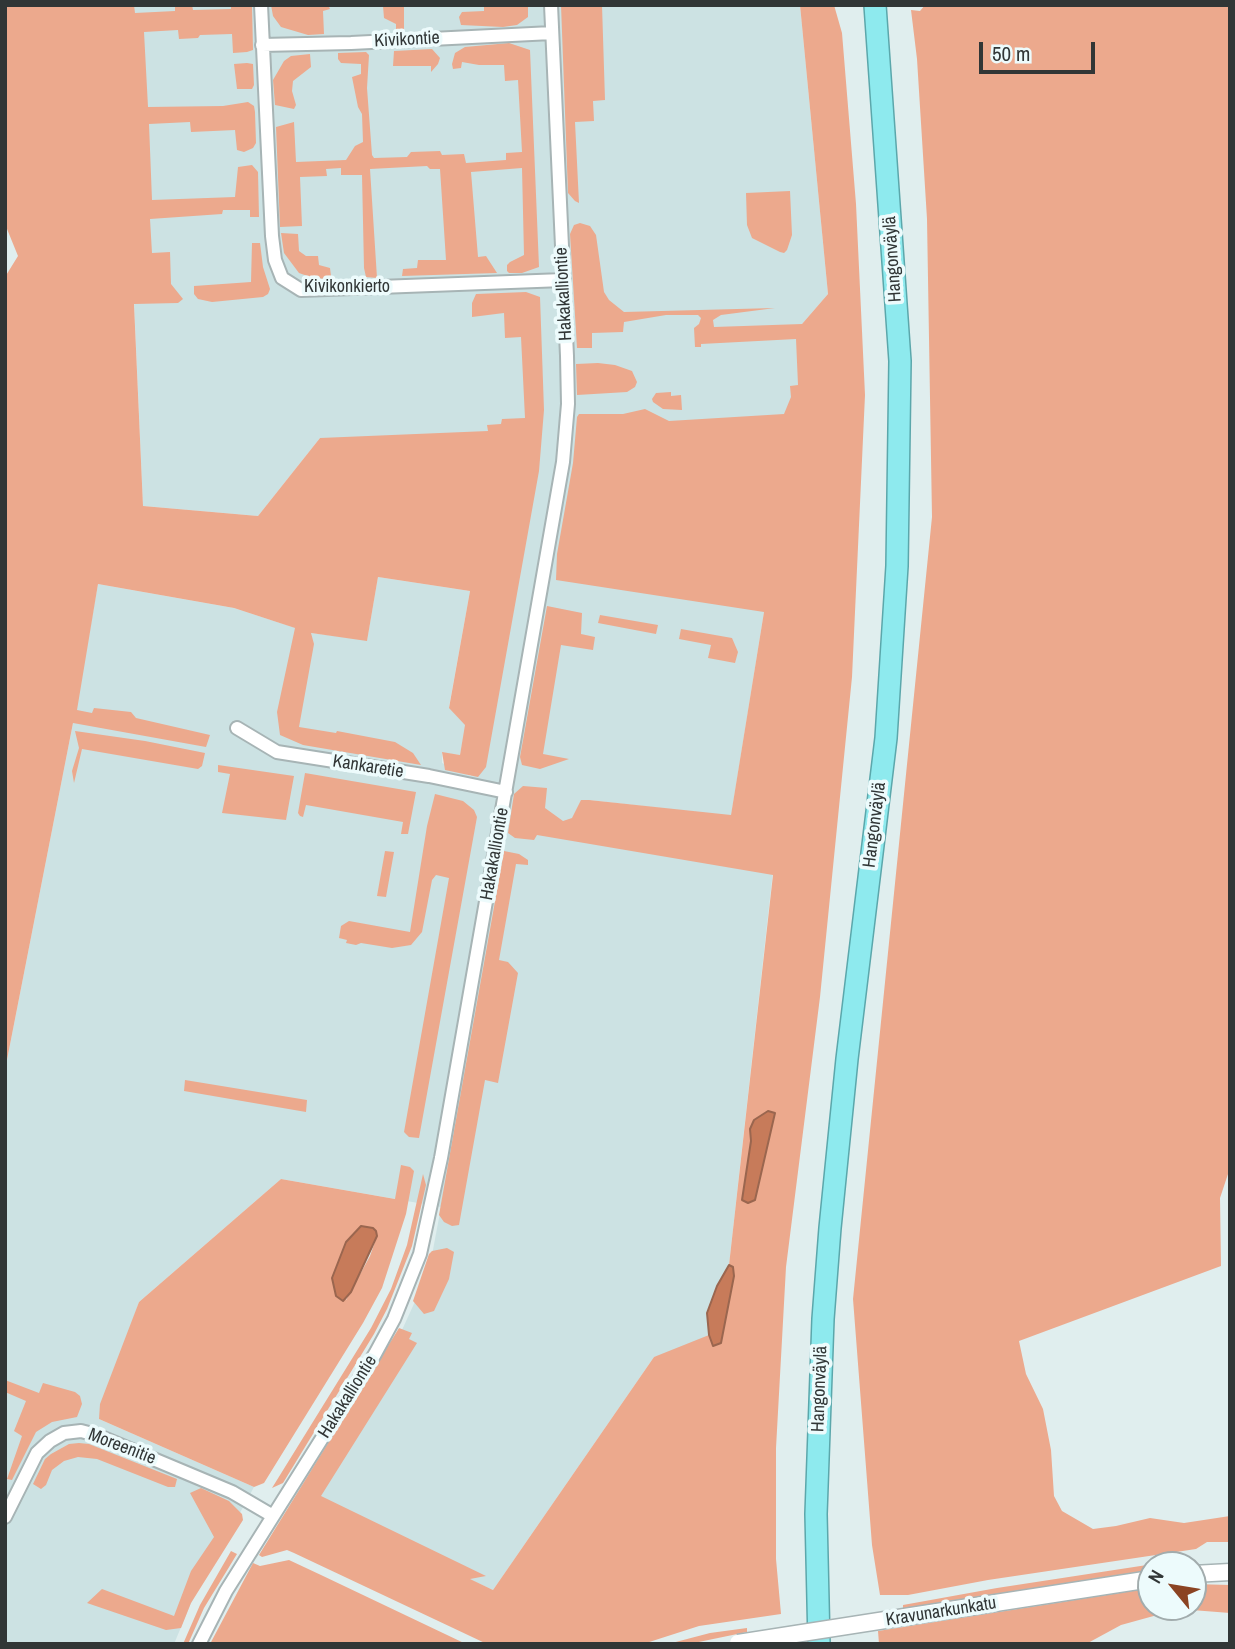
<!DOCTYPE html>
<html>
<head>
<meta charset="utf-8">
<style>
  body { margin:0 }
  #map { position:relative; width:1235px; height:1649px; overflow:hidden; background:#e0eeee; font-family:"Archivo Narrow",sans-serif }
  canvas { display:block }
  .frame { position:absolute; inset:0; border:7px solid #313636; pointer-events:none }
  .north { position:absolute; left:1137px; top:1551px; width:70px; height:70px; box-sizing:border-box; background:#edfbfc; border:2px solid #a2acad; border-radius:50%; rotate:300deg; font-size:19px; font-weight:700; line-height:28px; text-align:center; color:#313636 }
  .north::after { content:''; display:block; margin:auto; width:24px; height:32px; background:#8b4322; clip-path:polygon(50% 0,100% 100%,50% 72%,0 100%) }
  .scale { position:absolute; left:979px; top:42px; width:116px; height:32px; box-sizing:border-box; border:4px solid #313636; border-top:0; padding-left:9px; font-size:21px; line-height:24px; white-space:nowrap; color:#313636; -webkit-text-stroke:5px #edfbfc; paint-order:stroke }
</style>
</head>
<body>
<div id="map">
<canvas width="1235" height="1649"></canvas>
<div class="frame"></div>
<div class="north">N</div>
<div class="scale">50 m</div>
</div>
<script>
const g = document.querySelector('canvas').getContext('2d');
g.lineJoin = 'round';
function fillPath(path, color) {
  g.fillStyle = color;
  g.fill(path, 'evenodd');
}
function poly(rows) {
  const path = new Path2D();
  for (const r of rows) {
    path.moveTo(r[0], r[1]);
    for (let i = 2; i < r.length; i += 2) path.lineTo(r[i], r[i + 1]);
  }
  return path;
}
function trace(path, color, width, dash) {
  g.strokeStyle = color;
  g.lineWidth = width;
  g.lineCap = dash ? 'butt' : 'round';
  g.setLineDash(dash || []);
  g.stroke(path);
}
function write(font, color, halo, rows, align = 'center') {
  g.font = font + ' "Archivo Narrow",sans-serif';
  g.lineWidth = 7;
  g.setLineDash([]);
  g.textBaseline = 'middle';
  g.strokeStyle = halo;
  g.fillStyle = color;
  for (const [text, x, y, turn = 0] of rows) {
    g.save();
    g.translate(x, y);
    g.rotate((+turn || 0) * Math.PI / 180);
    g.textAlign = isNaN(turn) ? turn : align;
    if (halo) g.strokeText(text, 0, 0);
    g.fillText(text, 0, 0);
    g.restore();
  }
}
const built = poly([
  [121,5,800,5,828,294,802,324,808,426,764,612,731,816,589,800,773,871,729,1265,716,1353,654,1357,493,1590,294,1499,402,1330,429,1271,441,1207,281,1179,139,1302,99,1419,254,1487,191,1603,174,1644,5,1644,5,1070,73,723,98,584,234,608,311,633,367,640,378,577,470,591,449,707,466,725,460,755,442,753,442,763,471,776,515,576,320,438,258,516,143,506]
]);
const green = poly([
  [5,5,134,5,135,13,175,11,175,5,192,5,193,10,231,9,231,5,252,5,253,50,247,52,233,53,232,34,200,35,198,38,179,39,178,30,144,32,148,107,223,106,248,102,254,106,255,112,256,143,253,148,244,152,237,150,235,130,191,132,190,122,149,124,152,200,235,197,238,167,252,165,258,172,259,217,250,217,250,210,223,210,222,214,150,219,152,253,170,252,171,284,183,299,178,303,134,304,143,506,258,516,320,438,488,431,487,425,501,424,502,419,525,418,521,337,505,338,504,313,472,317,472,303,476,294,526,292,540,297,544,410,539,471,486,767,478,777,445,770,442,752,460,755,465,725,449,708,470,591,378,577,367,641,311,633,314,644,299,727,336,733,337,731,395,742,413,753,421,765,303,745,280,735,277,712,295,628,234,608,98,584,77,710,92,713,94,708,131,712,136,718,210,735,206,747,73,723,5,1070,5,277,18,256,5,224],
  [271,5,328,5,330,9,323,11,324,34,308,35,281,27,273,16],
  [404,5,404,30,396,30,396,24,384,18,383,6],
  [484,5,528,5,528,17,517,25,503,27,461,25,459,17,462,12,484,11],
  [561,5,602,5,605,100,593,101,594,121,575,122,579,203,575,201,568,193],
  [800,5,834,5,842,33,856,204,865,395,852,677,820,997,786,1267,776,1448,776,1559,781,1614,699,1626,643,1644,487,1644,294,1553,287,1550,262,1557,259,1555,399,1328,412,1333,409,1339,417,1343,321,1496,486,1576,470,1579,493,1590,654,1357,709,1335,713,1346,721,1343,733,1267,729,1265,773,875,537,835,534,840,515,838,508,833,514,794,523,786,547,788,545,808,563,821,572,818,581,800,589,800,731,815,764,612,556,580,557,554,573,463,577,417,579,414,623,414,645,409,669,421,784,414,791,397,790,386,798,385,796,339,701,344,701,347,695,347,694,328,699,324,701,318,698,315,666,315,624,322,623,332,592,333,592,348,577,348,570,234,574,225,580,223,590,226,596,235,604,292,609,300,624,312,775,308,721,315,713,320,714,327,802,324,828,294],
  [925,5,1230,5,1230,1168,1220,1198,1221,1266,1019,1341,1026,1374,1043,1409,1051,1450,1054,1496,1062,1511,1093,1529,1116,1526,1150,1518,1184,1523,1230,1516,1230,1542,1207,1542,1196,1549,988,1580,908,1595,880,1595,872,1545,853,1299,932,517,927,219,917,59,911,10,920,11],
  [509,43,530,50,539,267,522,273,509,273,507,271,507,265,510,262,524,255,522,168,471,172,478,257,486,256,497,273,402,276,403,269,417,268,418,260,446,260,440,169,430,169,427,166,370,169,377,278,366,277,364,268,362,175,341,175,341,168,326,169,327,176,300,177,302,226,280,227,276,127,294,122,296,162,346,160,355,146,363,142,362,114,358,107,352,77,361,74,361,64,341,63,338,59,338,53,366,52,369,55,367,88,372,155,374,158,407,157,411,152,440,151,442,155,464,154,466,163,506,160,506,153,522,152,518,80,505,81,504,65,479,65,462,62,461,68,453,69,452,64,455,53,465,47],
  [432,49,440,58,438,64,431,72,431,66,393,66,394,51],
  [310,54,311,67,293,81,292,91,296,105,294,109,275,105,273,80,284,61,291,56],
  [247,63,253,64,254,85,252,89,237,89,234,64],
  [790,191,792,235,787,250,784,253,780,252,752,238,747,225,746,193],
  [281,233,298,234,299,251,306,256,318,256,319,265,330,268,331,276,329,279,313,278,299,273,284,253],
  [252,243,260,243,263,267,270,289,268,294,263,297,212,302,198,299,194,294,194,286,251,282],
  [598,363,615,365,632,371,637,382,635,387,627,392,577,395,576,364],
  [671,392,671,396,681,395,682,410,663,409,653,402,652,399,656,393],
  [547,606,582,613,581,634,595,637,593,650,561,645,543,754,569,759,540,769,522,765,520,757],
  [600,615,658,625,656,634,598,623],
  [681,629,732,638,738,652,735,663,708,658,711,645,679,639],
  [75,731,145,741,205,753,202,766,198,769,82,749,74,783,72,771,79,748],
  [218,765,294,776,286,820,222,813,230,774,218,772],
  [305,773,416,792,408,834,401,834,403,822,306,805,303,817,300,816,298,813],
  [435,794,463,801,474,810,477,817,419,1138,409,1137,404,1132,449,878,436,875,432,880,422,932,411,945,392,948,361,943,356,945,346,943,347,940,339,938,341,926,349,921,410,932,427,826],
  [385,851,394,852,386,897,377,896],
  [504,851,519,854,528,860,528,865,516,864,499,960,508,962,518,973,498,1083,485,1080,459,1225,452,1226,444,1222,439,1215],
  [185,1080,307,1100,306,1112,184,1091],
  [401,1165,410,1167,414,1171,406,1214,382,1288,363,1323,264,1483,254,1487,99,1419,100,1404,139,1302,281,1179,395,1199],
  [361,1226,373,1228,376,1232,377,1236,370,1256,346,1300,346,1242],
  [423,1174,426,1185,412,1246,387,1309,374,1334,283,1483,272,1488,371,1328,391,1289,407,1245],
  [447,1248,454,1252,449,1279,434,1311,424,1314,413,1301,429,1254,432,1251],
  [5,1380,39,1393,43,1383,75,1392,80,1396,82,1404,77,1417,52,1422,36,1432,12,1480,7,1479,22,1436,14,1431,26,1401,5,1392],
  [79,1443,89,1444,177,1479,175,1487,168,1487,97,1459,78,1457,64,1461,52,1470,46,1485,41,1489,33,1484,45,1459,51,1454,69,1444],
  [201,1488,229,1501,242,1514,243,1520,191,1603,181,1628,166,1630,87,1603,102,1589,174,1616,191,1571,214,1537,190,1493],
  [231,1551,237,1554,204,1608,188,1644,183,1644,200,1605],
  [289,1560,321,1575,466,1644,210,1644,253,1563,260,1566],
  [1160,1563,1151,1565,1151,1571,903,1609,903,1605,997,1588],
  [1193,1584,1230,1585,1230,1613,1179,1609,1121,1625,1086,1644,879,1644,878,1631,1151,1588,1151,1607,1193,1607],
  [747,1628,747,1632,689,1644,668,1644,710,1633]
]);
const water = poly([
  [768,1111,775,1113,755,1200,748,1203,742,1200,751,1141,750,1129,754,1120,768,1111],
  [361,1226,373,1228,376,1231,377,1236,351,1292,343,1301,336,1296,332,1278,346,1242,361,1226],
  [729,1265,733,1267,734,1276,721,1343,713,1346,709,1335,707,1313,717,1286,729,1265]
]);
const minor = poly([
  [261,5,272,236,275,260,282,278,301,290,563,280],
  [262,45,351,43,552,33],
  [237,728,277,752,429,776,506,792],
  [5,1517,37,1453,50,1441,64,1433,81,1431,96,1435,232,1492,273,1516],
  [199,1644,226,1591,375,1354,394,1319,420,1254,441,1158,563,462,568,404,567,356,551,5]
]);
const tertiary = poly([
  [1193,1574,1230,1572],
  [911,1616,1151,1579]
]);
const trunk = poly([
  [819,1644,816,1514,823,1319,830,1228,847,1059,886,738,897,566,900,361,875,5]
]);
const tertiaryBridge = poly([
  [738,1643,911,1616]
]);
const streetNames = [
  ["Kivikontie",407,40,-3],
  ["Hangonväylä",893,259,-94],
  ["Kivikonkierto",347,287],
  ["Hakakalliontie",564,294,-93],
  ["Kankaretie",368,767,9],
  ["Hangonväylä",875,825,-83],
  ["Hakakalliontie",495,854,-80],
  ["Hangonväylä",820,1389,-88],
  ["Hakakalliontie",348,1397,-58],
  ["Moreenitie",122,1447,21],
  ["Kravunarkunkatu",941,1612,-9]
];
fillPath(built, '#cce2e3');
fillPath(green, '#eca98d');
fillPath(water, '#c77b5a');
trace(water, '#9a664f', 2);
trace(minor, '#a7b4b5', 16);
trace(tertiary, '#a7b4b5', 19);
trace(trunk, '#5ba7ab', 24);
trace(minor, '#fff', 12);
trace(tertiary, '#fff', 16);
trace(trunk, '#8eeaee', 21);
trace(tertiaryBridge, '#a7b4b5', 19, []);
trace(tertiaryBridge, '#fff', 16);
write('18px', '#313636', '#edfbfc', streetNames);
</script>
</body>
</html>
